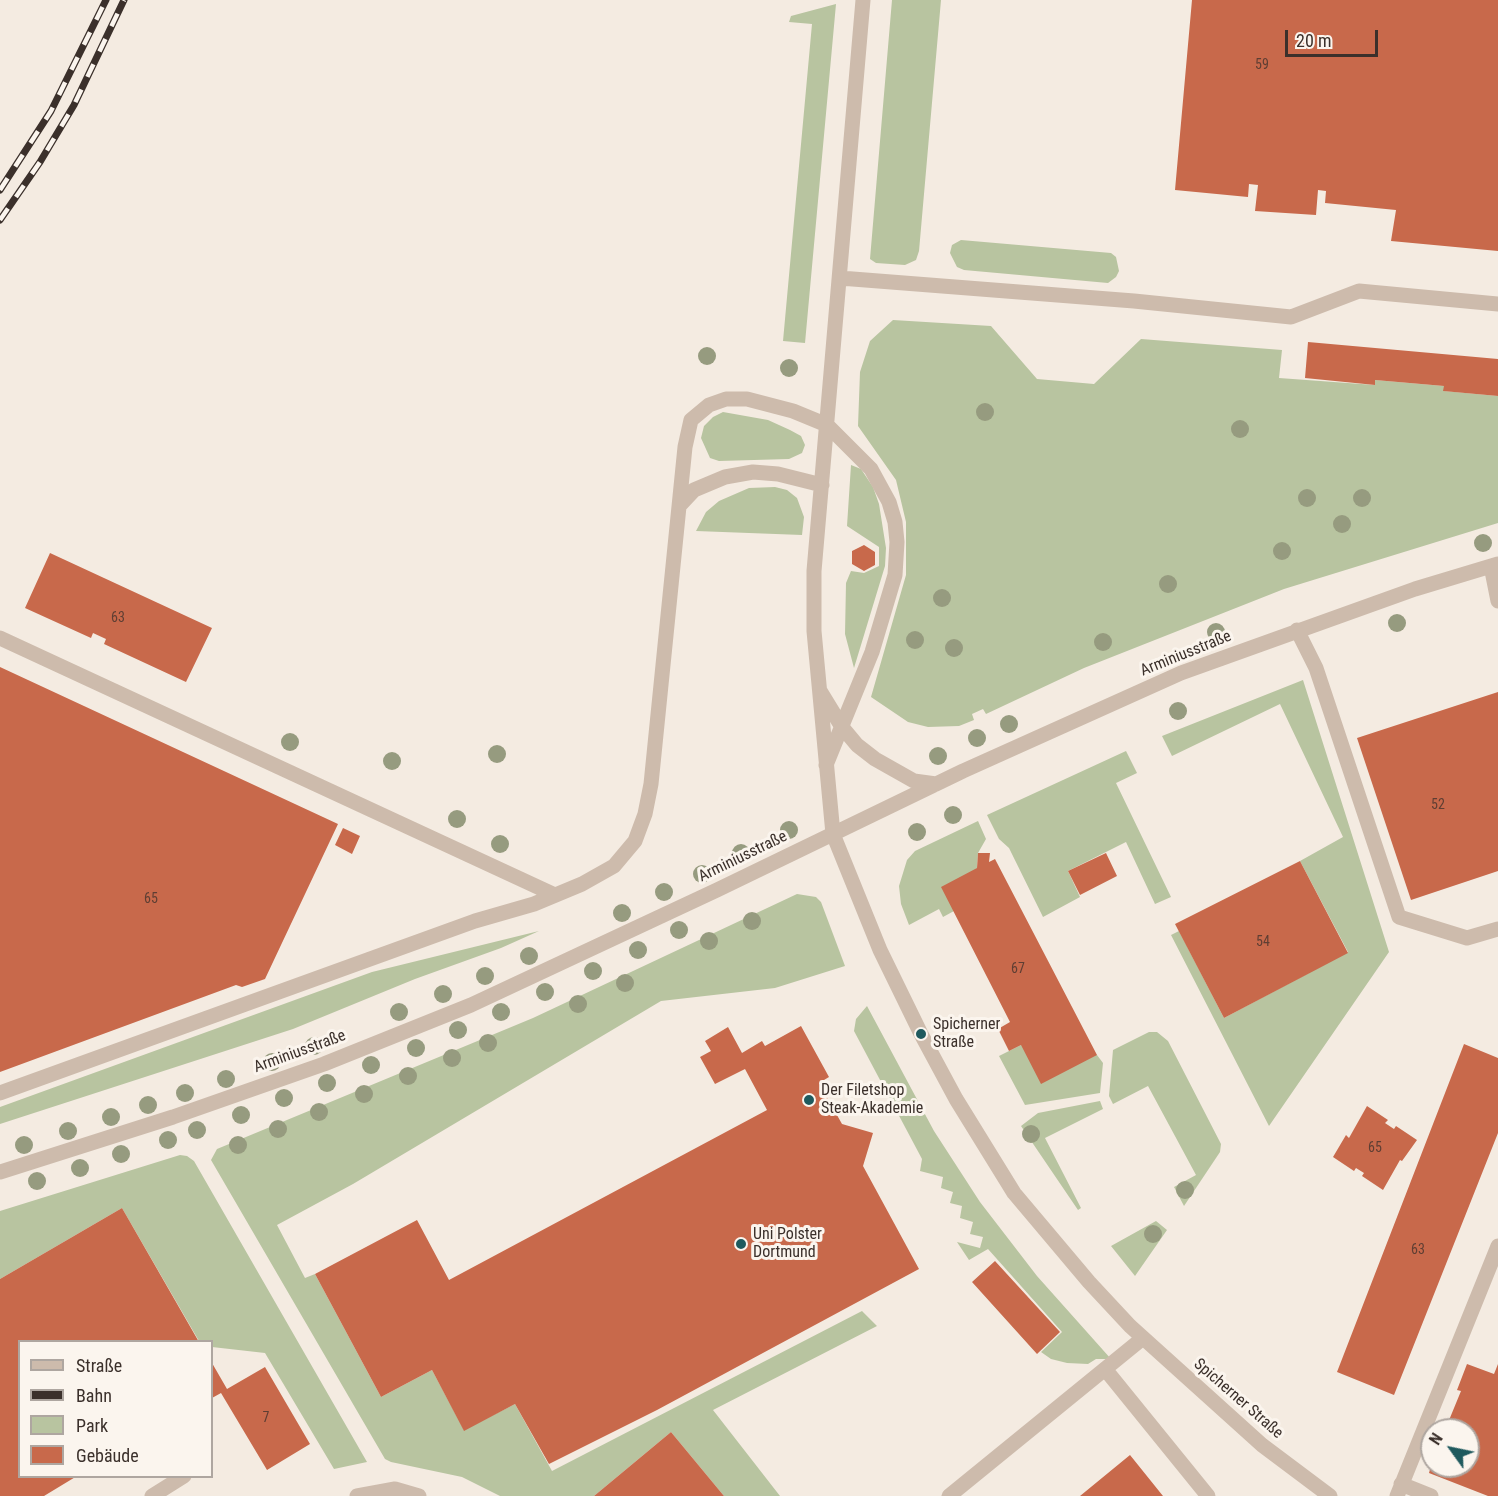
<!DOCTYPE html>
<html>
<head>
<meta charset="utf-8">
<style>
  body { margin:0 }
  #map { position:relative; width:1498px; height:1496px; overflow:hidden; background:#f4ebe1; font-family:"Roboto Condensed",sans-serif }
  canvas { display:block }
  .legend { position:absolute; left:18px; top:1340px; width:195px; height:138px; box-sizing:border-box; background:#fbf5ee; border:2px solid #aea6a0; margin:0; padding:8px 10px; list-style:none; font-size:18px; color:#3b302b }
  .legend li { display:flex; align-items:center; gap:12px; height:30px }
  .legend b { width:30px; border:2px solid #aea6a0 }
  .north { position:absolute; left:1420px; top:1418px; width:60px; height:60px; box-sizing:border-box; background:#fbf5ee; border:2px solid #aea6a0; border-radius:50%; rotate:303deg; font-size:16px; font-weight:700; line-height:24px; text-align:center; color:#3b302b }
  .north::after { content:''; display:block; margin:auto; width:21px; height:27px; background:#1f5a5e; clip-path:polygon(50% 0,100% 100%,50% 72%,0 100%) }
  .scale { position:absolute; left:1285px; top:30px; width:93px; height:27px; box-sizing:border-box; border:3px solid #3b302b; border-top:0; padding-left:8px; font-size:18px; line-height:21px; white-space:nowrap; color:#3b302b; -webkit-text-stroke:4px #fbf5ee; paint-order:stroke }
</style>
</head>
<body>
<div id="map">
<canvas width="1498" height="1496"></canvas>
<ul class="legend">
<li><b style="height:8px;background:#cdbbac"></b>Straße</li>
<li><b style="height:8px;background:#3b302b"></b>Bahn</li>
<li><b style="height:16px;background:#b8c4a0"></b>Park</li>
<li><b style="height:16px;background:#c8694b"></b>Gebäude</li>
</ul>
<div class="north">N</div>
<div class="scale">20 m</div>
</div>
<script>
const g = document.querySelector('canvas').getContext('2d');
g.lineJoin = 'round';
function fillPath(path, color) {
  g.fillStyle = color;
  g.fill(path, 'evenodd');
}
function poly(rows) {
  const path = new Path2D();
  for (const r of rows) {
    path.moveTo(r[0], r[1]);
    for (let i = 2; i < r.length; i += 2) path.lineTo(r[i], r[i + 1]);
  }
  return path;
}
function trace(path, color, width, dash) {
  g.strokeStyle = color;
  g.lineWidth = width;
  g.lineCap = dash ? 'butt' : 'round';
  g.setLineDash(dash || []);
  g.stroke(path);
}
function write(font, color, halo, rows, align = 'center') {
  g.font = font + ' "Roboto Condensed",sans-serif';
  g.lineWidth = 6;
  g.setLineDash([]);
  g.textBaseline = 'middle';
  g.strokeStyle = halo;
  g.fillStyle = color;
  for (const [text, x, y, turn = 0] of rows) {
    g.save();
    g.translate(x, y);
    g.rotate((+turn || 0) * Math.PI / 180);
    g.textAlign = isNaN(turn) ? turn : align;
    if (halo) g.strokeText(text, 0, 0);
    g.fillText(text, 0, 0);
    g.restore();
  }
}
const green = poly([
  [892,0,941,0,919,251,916,260,905,265,876,263,870,259],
  [836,4,805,343,783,341,812,24,789,22,791,16],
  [961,240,1111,253,1116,257,1119,271,1116,277,1108,283,964,270,957,267,950,253,952,245],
  [893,320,991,326,1037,379,1094,384,1141,339,1282,350,1279,378,1375,385,1375,380,1444,386,1444,391,1498,396,1498,523,1284,589,1084,668,986,714,983,709,972,714,974,720,959,726,928,727,908,722,871,697,906,575,906,522,896,480,858,426,860,372,870,341],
  [723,412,768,420,790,430,801,436,805,445,802,453,789,459,719,461,710,458,701,438,704,426,713,417],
  [851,465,861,469,873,487,879,504,886,548,885,566,854,668,845,634,846,583,851,571,864,573,879,566,879,547,847,526],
  [775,487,787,490,797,498,804,517,802,535,696,531,706,512,719,501,749,488],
  [1303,680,1389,952,1269,1126,1171,935,1179,931,1224,1018,1348,952,1300,861,1343,837,1280,704,1172,756,1162,736],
  [1126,751,1137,773,1116,783,1171,897,1155,904,1126,842,1068,871,1080,897,1043,917,1009,848,999,839,987,815],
  [978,821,986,839,978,853,977,868,954,911,943,917,939,909,909,925,901,904,899,886,907,860,915,851],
  [797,894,816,897,821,902,845,966,775,988,661,1001,353,1184,277,1225,305,1278,315,1274,381,1397,432,1370,464,1430,515,1404,552,1471,862,1311,877,1326,713,1410,780,1496,724,1496,671,1432,594,1496,500,1496,462,1477,391,1462,385,1459,211,1160,217,1149,533,1018],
  [539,931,501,948,415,979,293,1029,0,1124,0,1107,372,972],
  [867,1006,934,1131,980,1202,1037,1276,1111,1359,1096,1359,1088,1364,1067,1363,1051,1359,1041,1352,1062,1332,988,1249,969,1260,957,1242,980,1248,983,1237,970,1234,973,1222,960,1218,962,1206,950,1203,953,1192,941,1188,943,1177,920,1171,922,1159,854,1031,856,1019],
  [1149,1032,1157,1032,1168,1041,1221,1144,1220,1152,1184,1206,1174,1187,1196,1175,1148,1086,1113,1104,1109,1096,1113,1050],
  [1021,1045,1097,1055,1103,1063,1100,1093,1025,1105,999,1056],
  [1100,1101,1103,1109,1045,1138,1081,1208,1078,1210,1021,1126,1038,1113],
  [180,1155,187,1156,194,1161,367,1462,334,1469,265,1353,212,1347,212,1342,199,1341,122,1208,0,1279,0,1211],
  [1156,1221,1167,1230,1135,1276,1111,1246]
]);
const building = poly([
  [1192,0,1498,0,1498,251,1391,241,1396,210,1325,203,1326,191,1318,190,1316,215,1255,211,1258,185,1249,184,1248,197,1175,190],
  [1308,342,1498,359,1498,396,1443,391,1444,386,1375,380,1375,385,1305,378],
  [864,545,875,552,875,565,864,571,852,564,852,551],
  [50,553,212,628,186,682,104,644,106,639,93,633,91,638,25,608],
  [0,667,338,824,265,979,242,987,236,985,0,1072],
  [1498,692,1498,871,1411,900,1357,738],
  [343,828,360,836,352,854,335,845],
  [978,853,990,853,989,862,995,859,1097,1055,1041,1084,1021,1045,1009,1051,998,1029,1010,1022,941,887,977,868],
  [1106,853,1117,876,1080,895,1068,871],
  [1300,861,1348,953,1224,1018,1175,924],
  [801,1026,829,1077,819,1083,842,1124,873,1133,863,1166,919,1269,657,1410,549,1464,515,1404,464,1431,432,1370,381,1397,315,1274,417,1220,449,1280,767,1110,745,1069,715,1084,700,1057,711,1051,705,1041,728,1027,742,1053,762,1041,765,1046],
  [1464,1044,1498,1058,1498,1133,1394,1395,1337,1372],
  [1367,1106,1388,1120,1385,1123,1394,1129,1396,1126,1417,1140,1402,1161,1400,1160,1383,1190,1362,1176,1364,1173,1356,1168,1354,1171,1333,1157,1346,1135,1349,1138],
  [122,1208,199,1342,20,1342,20,1476,77,1476,44,1496,0,1496,0,1279],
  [995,1261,1060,1332,1037,1354,972,1282],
  [212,1363,227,1389,265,1367,310,1444,267,1470,221,1393,212,1398],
  [1467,1364,1494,1374,1498,1364,1498,1496,1488,1496,1429,1473,1431,1466,1468,1466,1468,1430,1445,1430,1461,1391,1457,1390],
  [671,1432,724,1496,594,1496],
  [1130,1455,1163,1496,1080,1496]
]);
const minor = poly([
  [863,0,814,571,814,631,833,834,880,950,921,1034,956,1099,1014,1193,1089,1282,1130,1326,1262,1445,1330,1496],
  [840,278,1134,301,1291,317,1359,291,1498,304],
  [679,506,694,490,725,477,753,472,778,474,822,485],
  [1491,566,1498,601],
  [1297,630,1316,668,1399,917,1467,938,1498,929],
  [0,638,555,895],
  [820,691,842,727,857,745,875,759,914,781,936,784],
  [0,1093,475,921,534,904,582,884,614,866,635,841,645,814,651,784,685,447,691,420,709,405,726,399,747,399,793,411,827,425,871,469,889,502,895,522,897,542,895,575,872,652,826,765],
  [0,1172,173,1117,324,1064,471,1005,717,890,963,771,1181,673,1415,589,1498,564],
  [1105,1369,1208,1496],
  [1401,1484,1431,1496],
  [152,1496,184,1476],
  [357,1496,395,1489,419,1496],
  [949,1496,1143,1338],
  [1397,1496,1498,1246]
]);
const rail = poly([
  [0,190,51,111,106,0],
  [0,220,40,162,74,105,124,0]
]);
const trees = [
  [707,356],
  [789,368],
  [985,412],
  [1240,429],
  [1307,498],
  [1362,498],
  [1342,524],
  [1483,543],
  [1282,551],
  [1168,584],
  [942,598],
  [1397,623],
  [1216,632],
  [915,640],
  [1103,642],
  [954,648],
  [1178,711],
  [1009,724],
  [977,738],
  [290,742],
  [497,754],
  [938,756],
  [392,761],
  [953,815],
  [457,819],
  [789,830],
  [917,832],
  [500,844],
  [741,853],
  [702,874],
  [664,892],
  [622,913],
  [752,921],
  [679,930],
  [709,941],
  [638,950],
  [529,956],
  [593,971],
  [485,976],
  [625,983],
  [545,992],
  [443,994],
  [578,1004],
  [399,1012],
  [501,1012],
  [458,1030],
  [488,1043],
  [314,1046],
  [416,1048],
  [452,1058],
  [272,1062],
  [371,1065],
  [408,1076],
  [226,1079],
  [327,1083],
  [185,1093],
  [364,1094],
  [284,1098],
  [148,1105],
  [319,1112],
  [241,1115],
  [111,1117],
  [278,1129],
  [197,1130],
  [68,1131],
  [1031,1134],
  [168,1140],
  [24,1145],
  [238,1145],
  [121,1154],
  [80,1168],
  [37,1181],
  [1185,1190],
  [1153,1234]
];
const markers = [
  [921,1034,6,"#1f5a5e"],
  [809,1100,6,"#1f5a5e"],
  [741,1244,6,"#1f5a5e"]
];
const numberNames = [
  ["59",1262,65],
  ["63",118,618],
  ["52",1438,805],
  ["65",151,899],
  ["54",1263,942],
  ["67",1018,969],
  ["65",1375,1148],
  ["63",1418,1250],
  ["7",266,1418]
];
const streetNames = [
  ["Arminiusstraße",1186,654,-22],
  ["Arminiusstraße",743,857,-26],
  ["Arminiusstraße",300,1052,-20],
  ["Spicherner Straße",1238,1399,41]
];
const poiNames = [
  ["Spicherner",933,1025],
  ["Straße",933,1043],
  ["Der Filetshop",821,1091],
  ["Steak-Akademie",821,1109],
  ["Uni Polster",753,1235],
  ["Dortmund",753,1253]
];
fillPath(green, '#b8c4a0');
fillPath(building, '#c8694b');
trace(minor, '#cdbbac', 15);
trace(rail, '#3b302b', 7);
trace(rail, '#fbf5ee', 4.5, [14]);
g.fillStyle = '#969b7f';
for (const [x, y] of trees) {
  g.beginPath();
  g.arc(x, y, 9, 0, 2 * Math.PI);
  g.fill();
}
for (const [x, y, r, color] of markers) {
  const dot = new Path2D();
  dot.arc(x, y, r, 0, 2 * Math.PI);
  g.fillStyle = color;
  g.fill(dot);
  trace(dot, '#fbf5ee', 2);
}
write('14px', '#5e3e33', null, numberNames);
write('16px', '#3b302b', '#fbf5ee', streetNames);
write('16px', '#3b302b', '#fbf5ee', poiNames, 'left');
</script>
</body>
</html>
